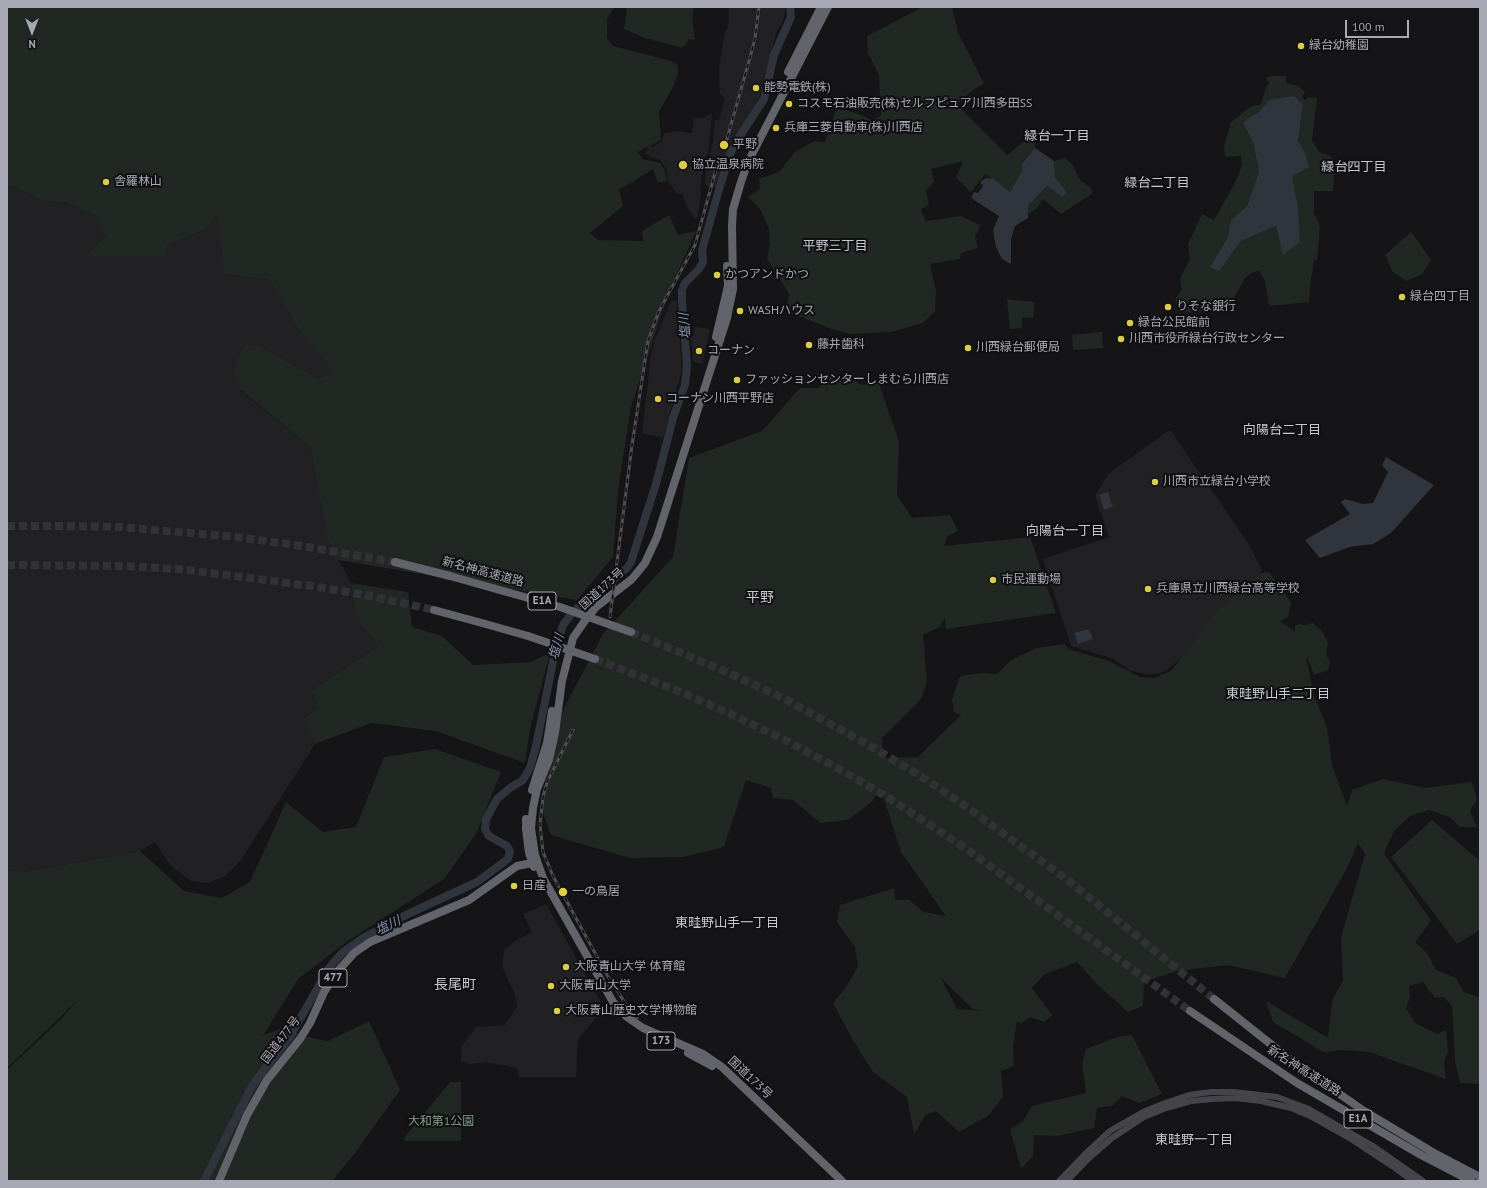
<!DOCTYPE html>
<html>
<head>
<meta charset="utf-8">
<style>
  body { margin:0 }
  #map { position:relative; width:1487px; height:1188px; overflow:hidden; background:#151416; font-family:"PT Sans",sans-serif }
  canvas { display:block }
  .frame { position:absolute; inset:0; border:8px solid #a8a9b4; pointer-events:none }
  .north { position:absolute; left:12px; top:12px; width:40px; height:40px; -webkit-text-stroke:3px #100f11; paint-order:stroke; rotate:180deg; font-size:11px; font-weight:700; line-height:16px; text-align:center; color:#a8a9b4 }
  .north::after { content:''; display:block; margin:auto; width:14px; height:18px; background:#a8a9b4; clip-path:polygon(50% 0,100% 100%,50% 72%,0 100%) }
  .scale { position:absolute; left:1345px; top:20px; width:64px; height:18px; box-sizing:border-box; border:2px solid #a8a9b4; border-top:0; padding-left:5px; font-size:12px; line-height:14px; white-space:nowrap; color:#a8a9b4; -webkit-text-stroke:3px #100f11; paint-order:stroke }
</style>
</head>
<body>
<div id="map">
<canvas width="1487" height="1188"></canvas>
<div class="frame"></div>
<div class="north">N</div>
<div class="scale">100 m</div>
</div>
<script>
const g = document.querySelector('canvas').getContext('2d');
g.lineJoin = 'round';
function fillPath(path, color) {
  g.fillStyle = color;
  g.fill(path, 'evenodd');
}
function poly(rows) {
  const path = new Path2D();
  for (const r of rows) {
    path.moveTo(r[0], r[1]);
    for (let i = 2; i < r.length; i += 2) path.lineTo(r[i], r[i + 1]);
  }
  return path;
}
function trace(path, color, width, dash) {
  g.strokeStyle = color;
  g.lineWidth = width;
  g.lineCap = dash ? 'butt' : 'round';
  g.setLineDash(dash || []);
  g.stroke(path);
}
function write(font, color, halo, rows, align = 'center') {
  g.font = font + ' "PT Sans","Noto Sans JP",sans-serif';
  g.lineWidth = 4;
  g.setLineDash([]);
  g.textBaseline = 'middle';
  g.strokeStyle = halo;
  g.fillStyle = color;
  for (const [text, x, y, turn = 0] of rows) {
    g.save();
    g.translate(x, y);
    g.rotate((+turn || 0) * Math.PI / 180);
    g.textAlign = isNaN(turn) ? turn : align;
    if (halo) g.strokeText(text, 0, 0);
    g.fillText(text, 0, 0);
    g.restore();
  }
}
const built = poly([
  [740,7,786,7,783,21,776,33,759,99,731,144,720,178,715,188,705,185,706,168,713,142,715,120,719,120,725,98,720,94,719,66,725,32,728,27,729,8,739,8],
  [712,113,709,147,708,154,704,159,700,190,701,194,697,219,695,219,688,209,682,194,677,194,668,181,666,169,661,161,645,154,649,146,653,147,662,141,664,133,669,133,675,131,692,133,694,118,703,118],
  [13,186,40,200,66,203,95,215,105,236,84,257,167,245,208,228,217,215,226,274,270,280,298,328,335,373,317,378,262,347,241,391,310,447,328,540,351,583,356,618,378,646,311,691,320,707,303,719,315,744,241,860,226,876,208,883,191,881,171,866,155,842,140,851,23,872,7,870,7,188],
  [671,301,677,301,677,329,680,340,682,370,663,438,642,433,651,354,654,342],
  [694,327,710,329,702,364,693,362,692,343,690,337,693,336],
  [1168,431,1171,431,1248,543,1262,570,1224,607,1178,661,1164,672,1150,675,1131,671,1111,658,1071,646,1043,559,1109,537,1095,496,1108,474],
  [546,904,604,1008,579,1038,577,1052,576,1077,519,1077,517,1068,487,1062,470,1064,461,1061,461,1047,476,1027,505,1025,517,1007,515,995,502,966,504,950,515,941,532,932,523,914]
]);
const green = poly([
  [7,7,614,7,607,20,607,38,613,46,671,61,677,64,678,68,678,74,674,85,659,112,661,140,638,152,642,159,660,163,665,171,667,181,658,183,653,169,619,190,623,206,590,233,598,240,643,241,642,231,669,215,678,235,696,231,668,294,631,407,618,490,613,557,577,600,338,560,328,540,310,447,241,390,234,369,245,345,262,347,317,378,334,373,298,328,270,280,225,274,217,215,208,228,167,245,164,256,84,257,105,236,95,215,66,203,40,200,13,186,7,188],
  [627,7,694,7,692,16,695,40,689,39,683,48,645,38,624,29],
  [923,7,952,7,958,33,984,83,970,92,957,105,1007,155,1034,133,1035,148,1021,165,1022,171,1010,192,985,174,971,192,956,178,963,161,931,169,934,182,926,190,929,205,921,209,926,221,961,216,980,225,975,238,978,248,961,253,960,259,930,264,936,291,935,311,923,323,891,332,850,334,829,328,786,311,789,294,767,258,770,244,769,230,761,210,748,197,760,189,759,179,779,172,795,152,814,141,825,142,837,107,861,115,871,120,881,116,879,75,868,53,867,36],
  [1269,76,1286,76,1286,83,1298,86,1305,92,1302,97,1305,100,1308,97,1317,98,1312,140,1319,152,1330,156,1335,165,1333,191,1314,191,1314,213,1320,226,1317,260,1314,260,1310,286,1309,302,1269,306,1265,281,1259,271,1253,272,1246,277,1234,298,1230,310,1178,313,1176,298,1182,289,1180,279,1190,259,1188,244,1202,214,1214,220,1235,183,1242,165,1241,156,1225,157,1224,145,1229,130,1230,123,1250,107,1261,104,1266,87,1269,83,1266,78],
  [1269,100,1303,105,1298,140,1305,153,1292,176,1298,206,1300,242,1276,226,1241,241,1219,270,1210,267,1228,239,1231,220,1247,206,1259,171,1253,143,1243,123,1247,119,1259,112],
  [1065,158,1072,164,1080,180,1091,188,1092,194,1061,214,1043,199,1036,209,1028,214,1028,206,1047,186,1061,197,1055,177,1054,161],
  [1411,232,1431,260,1422,274,1406,281,1392,271,1385,255],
  [1007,299,1035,302,1033,318,1022,317,1022,328,1010,329],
  [1102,332,1103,348,1073,350,1072,335],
  [832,377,851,379,862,385,878,381,899,442,897,495,912,518,950,515,958,531,947,536,944,546,1030,537,1056,613,946,629,945,618,939,627,923,635,927,681,921,699,882,738,882,758,918,757,961,715,954,712,952,700,960,676,983,673,997,674,1011,660,1037,648,1065,644,1068,649,1109,661,1140,677,1155,678,1172,670,1216,611,1260,573,1269,572,1291,602,1288,617,1280,621,1295,632,1295,626,1299,624,1305,625,1313,623,1322,631,1328,643,1326,655,1330,662,1328,670,1314,675,1308,659,1306,656,1314,696,1327,727,1332,765,1347,806,1352,790,1383,779,1425,788,1472,782,1477,799,1470,811,1477,827,1460,827,1450,817,1429,810,1410,816,1394,831,1384,853,1431,921,1415,942,1427,953,1436,970,1456,978,1464,992,1480,998,1480,1084,1460,1083,1455,1062,1452,1006,1444,997,1435,998,1423,982,1409,986,1410,997,1406,1008,1415,1023,1437,1034,1446,1030,1448,1051,1444,1063,1446,1079,1369,1052,1341,1050,1323,1052,1302,1039,1273,1022,1266,1001,1328,1038,1332,1001,1343,980,1341,937,1365,854,1358,843,1345,872,1285,978,1228,965,1177,971,1144,982,1143,1006,1128,1012,1098,985,1077,962,1045,974,1032,988,1052,1015,1044,1022,1030,1017,1021,1024,1017,1021,1013,1045,1014,1066,1001,1071,1003,1097,988,1116,959,1132,936,1111,926,1115,914,1134,907,1097,873,1072,851,1037,833,1003,846,987,858,967,855,947,837,922,840,905,894,888,895,900,909,900,924,912,946,916,901,852,880,787,872,802,848,820,820,823,793,800,773,798,771,788,746,780,724,847,683,857,630,858,551,835,542,810,563,710,603,634,673,557,689,458,762,431,800,388,818,388],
  [941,978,973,1009,981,1011,957,1009],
  [351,583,408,592,412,627,442,636,473,665,531,662,550,653,530,729,525,763,436,731,371,723,315,744,303,719,320,707,311,691,378,646,356,618],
  [435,749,501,772,476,834,444,879,348,941,298,979,264,1034,261,1036,282,1028,312,1038,328,1041,369,1021,400,1090,355,1153,332,1181,7,1181,7,1070,58,1022,80,998,7,1068,7,870,23,872,140,851,184,891,222,898,250,882,286,802,323,832,356,827,384,757],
  [1432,820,1480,861,1480,930,1457,944,1391,857],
  [1132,1035,1162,1094,1139,1103,1122,1096,1112,1106,1097,1108,1094,1128,1057,1136,1034,1135,1033,1156,1021,1169,1010,1129,1023,1121,1032,1106,1086,1093,1082,1064,1086,1049,1117,1037],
  [450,1082,461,1082,461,1141,405,1141,404,1138]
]);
const water = poly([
  [1294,96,1303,105,1298,140,1305,153,1309,167,1292,176,1298,206,1300,242,1283,255,1276,226,1241,241,1219,271,1210,267,1227,239,1231,220,1247,206,1259,171,1253,143,1243,123,1247,119,1259,112,1269,100],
  [1035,148,1054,161,1055,177,1067,193,1062,197,1047,186,1028,206,1028,218,1015,226,1011,239,1011,264,1002,259,996,247,993,230,999,216,971,198,974,192,978,193,983,186,980,182,986,178,994,179,1010,192,1022,171,1021,165],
  [1386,457,1434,485,1391,533,1373,544,1350,547,1320,558,1305,540,1350,514,1341,502,1345,499,1363,504,1373,503,1388,472,1382,465],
  [1108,492,1113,507,1104,510,1099,495],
  [1089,629,1093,639,1078,644,1074,633]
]);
const river = poly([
  [204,1181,252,1086,292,1033,329,968,334,962,343,952,363,938,408,914,477,882,508,859,510,851,507,846,489,836,485,829,486,819,497,799,510,788,523,780,530,768,536,746,555,652,563,625,569,617,585,600,612,581,628,567,631,562,656,484,673,418,685,385,687,366,682,302,682,290,685,283,699,269,703,262,702,250,720,186,731,152,740,136,764,99,774,55,791,17,790,7]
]);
const highwayTunnel = poly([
  [7,526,58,526,119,527,178,532,236,537,302,546,395,562],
  [7,565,121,566,180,569,312,586,371,596,434,610],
  [631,632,729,673,783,698,874,748,925,779,971,810,1069,881,1214,999],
  [595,659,681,692,733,715,789,742,843,771,889,798,968,850,1190,1011]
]);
const secondary = poly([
  [1059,1181,1085,1154,1110,1131,1143,1112,1165,1103,1189,1095,1211,1092,1234,1092,1277,1097,1309,1109,1373,1146,1423,1181],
  [1067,1181,1087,1160,1112,1138,1144,1117,1166,1108,1191,1101,1212,1099,1235,1098,1261,1101,1291,1108,1310,1116,1351,1139,1395,1168,1413,1181]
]);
const highway = poly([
  [828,7,748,162,741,182,733,209,732,225,733,289,727,318,657,537,645,563,632,579,596,607,584,622,573,638,562,681,555,733,549,760,537,789,533,808,531,828,535,855,543,878,613,1002,627,1017,643,1028,703,1054,722,1067,842,1181],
  [788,72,821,7],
  [716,337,725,299,728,285,727,266],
  [395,562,450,576],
  [434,610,482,623,528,636],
  [532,790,547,743,552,711],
  [526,819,526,829,529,853,534,867],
  [1214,999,1292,1061,1364,1111,1434,1153,1480,1177],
  [1190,1011,1297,1083,1421,1155,1471,1181],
  [688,1053,712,1066],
  [219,1181,247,1115,267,1080,300,1039,310,1023,324,992,337,972,354,953,370,942,469,900,517,866,532,863,537,864]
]);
const rail = poly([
  [725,146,751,54,755,38,759,7],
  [610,617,632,445,648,341,659,311,695,245,717,166],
  [573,730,547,782,543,797,540,824,543,852,553,876,607,975,629,1009,637,1018]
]);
const highwayBridge = poly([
  [450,576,560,607,631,632],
  [528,636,595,659]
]);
const markers = [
  [1301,46,4,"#ddcc46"],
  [756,88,4,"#ddcc46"],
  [789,104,4,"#ddcc46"],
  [776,128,4,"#ddcc46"],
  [724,145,5,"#ddcc46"],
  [683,165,5,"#ddcc46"],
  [106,182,4,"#ddcc46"],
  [717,275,4,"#ddcc46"],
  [1402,297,4,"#ddcc46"],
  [1168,307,4,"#ddcc46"],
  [740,311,4,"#ddcc46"],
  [1130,323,4,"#ddcc46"],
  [1121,339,4,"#ddcc46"],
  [809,345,4,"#ddcc46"],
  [968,348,4,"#ddcc46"],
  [699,351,4,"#ddcc46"],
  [737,380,4,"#ddcc46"],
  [658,399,4,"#ddcc46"],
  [1155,482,4,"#ddcc46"],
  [993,580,4,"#ddcc46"],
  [1148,589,4,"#ddcc46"],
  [514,886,4,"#ddcc46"],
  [563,892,5,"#ddcc46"],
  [566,967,4,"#ddcc46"],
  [551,986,4,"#ddcc46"],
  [557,1011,4,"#ddcc46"]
];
const shields = [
  [542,601,28],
  [333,978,28],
  [661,1041,28],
  [1358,1119,28]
];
const shieldNames = [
  ["E1A",542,601],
  ["477",333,978],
  ["173",661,1041],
  ["E1A",1358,1119]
];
const poiNames = [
  ["緑台幼稚園",1309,46],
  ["能勢電鉄(株)",764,88],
  ["コスモ石油販売(株)セルフピュア川西多田SS",797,104],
  ["兵庫三菱自動車(株)川西店",784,128],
  ["平野",733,145],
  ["協立温泉病院",692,165],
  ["舎羅林山",114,182],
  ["かつアンドかつ",725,275],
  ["緑台四丁目",1410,297],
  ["りそな銀行",1176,307],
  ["WASHハウス",748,311],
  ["緑台公民館前",1138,323],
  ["川西市役所緑台行政センター",1129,339],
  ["藤井歯科",817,345],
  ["川西緑台郵便局",976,348],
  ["コーナン",707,351],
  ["ファッションセンターしまむら川西店",745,380],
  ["コーナン川西平野店",666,399],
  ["川西市立緑台小学校",1163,482],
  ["市民運動場",1001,580],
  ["兵庫県立川西緑台高等学校",1156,589],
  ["日産",522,886],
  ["一の鳥居",572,892],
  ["大阪青山大学 体育館",574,967],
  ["大阪青山大学",559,986],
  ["大阪青山歴史文学博物館",565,1011]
];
const streetNames = [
  ["新名神高速道路",483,572,15],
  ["国道173号",602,589,-42],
  ["国道477号",281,1040,-53],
  ["新名神高速道路",1304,1071,32],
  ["国道173号",750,1078,43]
];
const parkNames = [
  ["大和第1公園",441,1122]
];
const neighbourhoodNames = [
  ["緑台一丁目",1057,136],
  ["緑台四丁目",1354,167],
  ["緑台二丁目",1157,183],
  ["平野三丁目",835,246],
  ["向陽台二丁目",1282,430],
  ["向陽台一丁目",1065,531],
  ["東畦野山手二丁目",1278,694],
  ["東畦野山手一丁目",727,923],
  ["東畦野一丁目",1194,1140]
];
const waterNames = [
  ["塩川",685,326,-94],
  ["塩川",557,647,-74],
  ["塩川",388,926,-26]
];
const quarterNames = [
  ["平野",760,598],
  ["長尾町",455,985]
];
fillPath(built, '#212023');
fillPath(green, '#212823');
fillPath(water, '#2f343d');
trace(river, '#2f343d', 8);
trace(highwayTunnel, '#323236', 8, [8, 4]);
trace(secondary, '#44444a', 6);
trace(highway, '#62636b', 8);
trace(rail, '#4f4f55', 3);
trace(rail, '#100f11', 1.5, [4.5]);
trace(highwayBridge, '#62636b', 8);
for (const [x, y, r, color] of markers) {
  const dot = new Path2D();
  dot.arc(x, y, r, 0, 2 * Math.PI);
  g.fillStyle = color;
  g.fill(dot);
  trace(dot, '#100f11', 1.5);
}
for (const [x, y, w] of shields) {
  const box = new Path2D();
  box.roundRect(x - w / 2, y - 9, w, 18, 3);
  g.fillStyle = '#100f11';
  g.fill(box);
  trace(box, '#a8a9b4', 1);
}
write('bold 11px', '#a8a9b4', null, shieldNames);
write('12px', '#a8a9b4', '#100f11', poiNames, 'left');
write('12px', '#a8a9b4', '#100f11', streetNames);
write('12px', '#819d89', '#100f11', parkNames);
write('13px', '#c8c8d1', '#100f11', neighbourhoodNames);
write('italic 13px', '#828fac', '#100f11', waterNames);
write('14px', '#c8c8d1', '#100f11', quarterNames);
</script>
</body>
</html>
